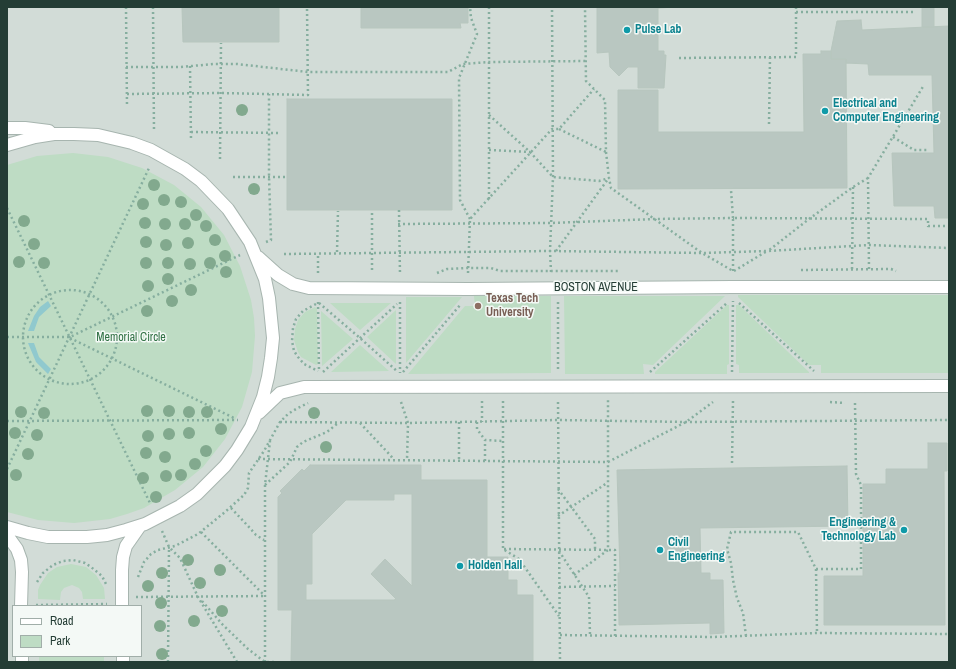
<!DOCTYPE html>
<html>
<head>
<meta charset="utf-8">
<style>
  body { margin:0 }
  #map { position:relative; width:956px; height:669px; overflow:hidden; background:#e4ede8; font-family:"Archivo Narrow",sans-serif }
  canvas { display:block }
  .frame { position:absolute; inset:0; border:8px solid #243d35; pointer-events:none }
  .legend { position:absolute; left:12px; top:605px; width:130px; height:52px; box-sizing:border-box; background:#f4f9f6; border:1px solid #a1aea9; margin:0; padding:5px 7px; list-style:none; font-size:12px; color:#243d35 }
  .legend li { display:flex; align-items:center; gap:8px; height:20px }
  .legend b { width:20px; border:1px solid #a1aea9 }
</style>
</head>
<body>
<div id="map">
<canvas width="956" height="669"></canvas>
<div class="frame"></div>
<ul class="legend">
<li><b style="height:5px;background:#fff"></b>Road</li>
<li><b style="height:11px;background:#bedcc4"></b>Park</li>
</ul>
</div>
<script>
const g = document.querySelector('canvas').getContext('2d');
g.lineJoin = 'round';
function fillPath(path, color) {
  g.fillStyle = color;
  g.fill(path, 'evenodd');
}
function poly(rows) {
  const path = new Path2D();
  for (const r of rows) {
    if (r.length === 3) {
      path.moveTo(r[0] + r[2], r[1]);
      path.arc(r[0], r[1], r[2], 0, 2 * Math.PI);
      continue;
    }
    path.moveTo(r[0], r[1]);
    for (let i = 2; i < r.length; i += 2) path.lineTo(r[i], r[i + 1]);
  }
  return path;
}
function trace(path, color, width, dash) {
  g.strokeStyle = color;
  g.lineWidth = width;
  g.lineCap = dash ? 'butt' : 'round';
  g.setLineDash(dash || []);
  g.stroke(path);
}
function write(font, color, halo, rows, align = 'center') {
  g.font = font + ' "Archivo Narrow",sans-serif';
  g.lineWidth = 3;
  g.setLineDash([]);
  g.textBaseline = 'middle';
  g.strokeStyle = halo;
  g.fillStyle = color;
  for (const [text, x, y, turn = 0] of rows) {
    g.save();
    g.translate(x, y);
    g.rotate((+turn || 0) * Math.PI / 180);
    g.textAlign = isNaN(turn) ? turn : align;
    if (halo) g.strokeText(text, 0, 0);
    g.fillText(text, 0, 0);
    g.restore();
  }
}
const built = poly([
  [7,7,949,7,949,662,7,662],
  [13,606,141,606,141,656,13,656]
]);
const green = poly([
  [73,153,108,157,142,168,174,185,201,207,224,235,240,266,251,300,254,318,255,336,252,372,242,407,225,439,203,467,175,490,144,508,127,514,110,519,74,523,38,520,7,512,7,165,37,156],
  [738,295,949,295,949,373,821,373,821,365,809,365,738,297],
  [474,296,551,296,551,373,408,374,465,306,475,306],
  [564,296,725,296,653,365,643,364,644,374,565,374],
  [406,297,462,297,406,363],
  [330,303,391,303,360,330],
  [727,305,729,305,729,364,727,365,727,374,655,374,655,372],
  [736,305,739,305,809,372,809,373,739,373,739,365,736,364],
  [315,307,317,309,318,364,316,365,301,357,298,352,294,340,295,329,298,320,305,312],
  [396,310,396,364,367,337],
  [321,311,353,339,322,366],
  [360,345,389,371,331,372],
  [71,564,86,567,96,575,104,588,105,599,83,599,82,592,79,588,72,585,64,588,61,592,60,600,38,599,38,590,40,585,48,573,57,567],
  [39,656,104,656,104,662,39,662]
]);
const water = poly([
  [48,301,51,306,39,317,34,331,28,331,34,316,40,307],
  [28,343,34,343,39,357,51,369,48,374,36,362]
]);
const building = poly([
  [182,7,279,7,279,42,183,42,182,7],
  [361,7,468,7,468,23,460,23,461,28,361,28,361,7],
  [597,7,676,7,658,8,658,51,664,51,664,55,666,55,664,88,638,88,638,67,628,67,619,76,610,67,609,52,597,53,597,7],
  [922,7,934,7,934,27,922,27,922,7],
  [861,20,862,30,949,26,949,218,935,218,934,206,894,206,892,153,934,153,932,75,869,75,868,64,846,63,846,59,831,59,831,51,837,21,861,20],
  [821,51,831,51,831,59,846,59,847,188,618,189,618,90,658,90,658,132,804,132,803,54,821,54,821,51],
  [287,99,452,99,452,210,287,210,287,99],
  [928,443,947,443,947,471,944,471,945,625,824,625,824,576,863,576,863,484,886,484,886,469,928,469,928,443],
  [310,465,421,465,421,480,487,480,487,557,508,557,508,580,517,580,517,595,533,595,533,662,291,662,292,610,278,610,278,497,282,493,280,491,302,469,304,471,310,465],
  [394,494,412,494,412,586,385,559,371,574,396,599,394,600,306,600,306,584,312,584,312,534,346,500,394,500,394,494],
  [847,466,848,526,700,528,701,573,710,573,710,580,723,580,724,633,710,634,710,623,619,625,618,573,620,573,617,470,847,466]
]);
const path = poly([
  [126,7,127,107],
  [153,7,154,131],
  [796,12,913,12],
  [679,58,796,57,796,7],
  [190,66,191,139],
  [126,67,181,67,213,64,237,64,308,72,448,72,463,64,489,62,586,61],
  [127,94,221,93,308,95,307,7],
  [489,115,530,152,553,177,599,181,609,178],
  [769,124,770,57],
  [559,129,606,152,605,100,586,81,585,7],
  [191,132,281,133],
  [893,137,914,150,929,150],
  [489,150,530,152],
  [606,152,609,178,611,188,702,253,733,271],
  [220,159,221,43],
  [233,177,286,177],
  [868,178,853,187,809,219,768,251,869,245,949,248],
  [489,199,489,7],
  [7,208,151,505],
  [399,210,400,275],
  [372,213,372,273],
  [470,219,460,200,459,78,477,34,471,18,470,7],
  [398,224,551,223,655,219,733,218,731,190],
  [266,242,271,240,269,177,269,94],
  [556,251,608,179],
  [337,252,338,211],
  [284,254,550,251,702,253,768,251],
  [852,269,853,187],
  [869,269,868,178,924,85],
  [801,270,891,269,896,271],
  [733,271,733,218,928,219,928,226,949,226],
  [734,271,767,251],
  [551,272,550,251,553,177,552,7],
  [318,273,318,254],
  [437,273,447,269,468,268,491,268,500,271,620,271],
  [468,273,470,219,552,129,559,129,594,89],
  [70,337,47],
  [318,302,319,371],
  [400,302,400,373],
  [558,302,558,371],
  [319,303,360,338,398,372],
  [739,303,814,371],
  [316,304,303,311,296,319,293,328,292,341,294,351,298,357,304,364,318,371],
  [7,337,70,337,240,255],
  [70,338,236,419],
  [323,372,397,304],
  [403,372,461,304],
  [650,372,727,303],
  [732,372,733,301],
  [482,401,482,422],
  [503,401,503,549,519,559,559,616],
  [401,402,408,423,407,460],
  [558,402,560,662],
  [830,402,845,403],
  [7,421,238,420],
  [280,422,408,423,558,420,686,422,949,420],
  [459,422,459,462],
  [477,422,477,429,485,440,503,441],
  [360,423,391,456,393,459],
  [258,459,608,462,686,422,713,402],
  [485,461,485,440],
  [732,463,733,401],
  [7,469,150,166],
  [265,485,290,462,297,447,303,442,327,432,338,423],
  [558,489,595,539,595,550],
  [231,508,248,526,256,535,264,540],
  [558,516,607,483],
  [162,531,169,547,180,558,198,597,237,662],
  [201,532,265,596],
  [504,549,615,550,615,636],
  [559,551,589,597,590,635],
  [816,569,861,569,861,485,856,474,855,403],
  [574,575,608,550,608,400],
  [138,577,144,562,151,554,158,550,175,546,198,534,225,512,244,495,248,488,249,473,264,451,280,422,288,414,296,409,308,403],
  [37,582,43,573,53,565,63,561,73,560,85,563,91,567,102,576,106,584],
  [559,587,615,586],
  [136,597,265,596],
  [202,601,223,625,248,649,265,662,275,662],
  [36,605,107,604],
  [560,635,713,637,817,633,949,634],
  [746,636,743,613,737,598,733,580,731,563,727,549,731,532,798,532,816,569,817,633],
  [168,662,169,548],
  [265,662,265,485,270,441]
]);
const minor = poly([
  [7,128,25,128,49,131],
  [7,145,35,137,54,134,74,134,98,135,132,143,151,150,185,169,201,181,228,209,250,242,265,279,269,298,273,338,271,358,268,377,263,397,251,427,237,450,225,466,197,494,180,506,145,524,126,530,107,535,87,537,48,537,28,533,7,527],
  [258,257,278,275,293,284,309,288,468,289,733,287,949,287],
  [259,413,280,393,304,387,949,386],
  [7,535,17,549,21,560,22,572,21,606],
  [122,606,122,570,123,557,126,546,140,526],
  [22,656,22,662],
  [123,656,123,662]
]);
const trees = [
  [242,110],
  [154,185],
  [254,189],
  [164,200],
  [181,202],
  [143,204],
  [196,215],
  [24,221],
  [145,223],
  [165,224],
  [185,224],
  [206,226],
  [215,240],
  [146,242],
  [188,243],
  [34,244],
  [166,245],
  [225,256],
  [19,262],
  [44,263],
  [146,263],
  [168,263],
  [210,263],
  [190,264],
  [226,272],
  [168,279],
  [148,286],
  [191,290],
  [172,301],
  [147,311],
  [147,411],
  [169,411],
  [21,412],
  [189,412],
  [207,412],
  [44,413],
  [314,413],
  [221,429],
  [15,433],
  [189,433],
  [169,434],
  [37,435],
  [148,436],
  [326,447],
  [206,451],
  [146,453],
  [28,454],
  [165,457],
  [195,464],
  [16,475],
  [181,475],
  [166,476],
  [143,478],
  [156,497],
  [188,560],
  [220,570],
  [162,573],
  [200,583],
  [148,586],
  [161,603],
  [222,611],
  [194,621],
  [160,626],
  [162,654]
];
const markers = [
  [627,30,4,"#0f9aa8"],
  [825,111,4,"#0f9aa8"],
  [478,306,4,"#8d6e63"],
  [904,530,4,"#0f9aa8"],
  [660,550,4,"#0f9aa8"],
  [460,566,4,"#0f9aa8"]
];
const cultureNames = [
  ["Pulse Lab",635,30],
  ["Electrical and",833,104],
  ["Computer Engineering",833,118],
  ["Engineering &",896,523,"right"],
  ["Technology Lab",896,537,"right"],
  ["Civil",668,543],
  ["Engineering",668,557],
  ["Holden Hall",468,566]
];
const streetNames = [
  ["BOSTON AVENUE",596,288]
];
const educationNames = [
  ["Texas Tech",486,299],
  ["University",486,313]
];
const parkNames = [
  ["Memorial Circle",131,338]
];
fillPath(built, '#d2dcd7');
fillPath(green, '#bedcc4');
fillPath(water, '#90c9ce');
fillPath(building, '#b9c7c1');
trace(building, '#b7c6be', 1);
trace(minor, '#a7b5af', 14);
trace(path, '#86ae9f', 2.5, [2, 3]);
trace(minor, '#fff', 12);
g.fillStyle = '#82a98e';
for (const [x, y] of trees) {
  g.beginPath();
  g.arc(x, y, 6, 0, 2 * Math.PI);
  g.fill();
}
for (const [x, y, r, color] of markers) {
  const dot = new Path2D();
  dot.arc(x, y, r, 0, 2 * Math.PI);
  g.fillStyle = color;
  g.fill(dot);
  trace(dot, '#f4f9f6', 1.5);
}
write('bold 12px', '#0d838f', '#f4f9f6', cultureNames, 'left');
write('12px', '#243d35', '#f4f9f6', streetNames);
write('bold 12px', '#785e54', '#f4f9f6', educationNames, 'left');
write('12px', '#317145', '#f4f9f6', parkNames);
</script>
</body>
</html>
